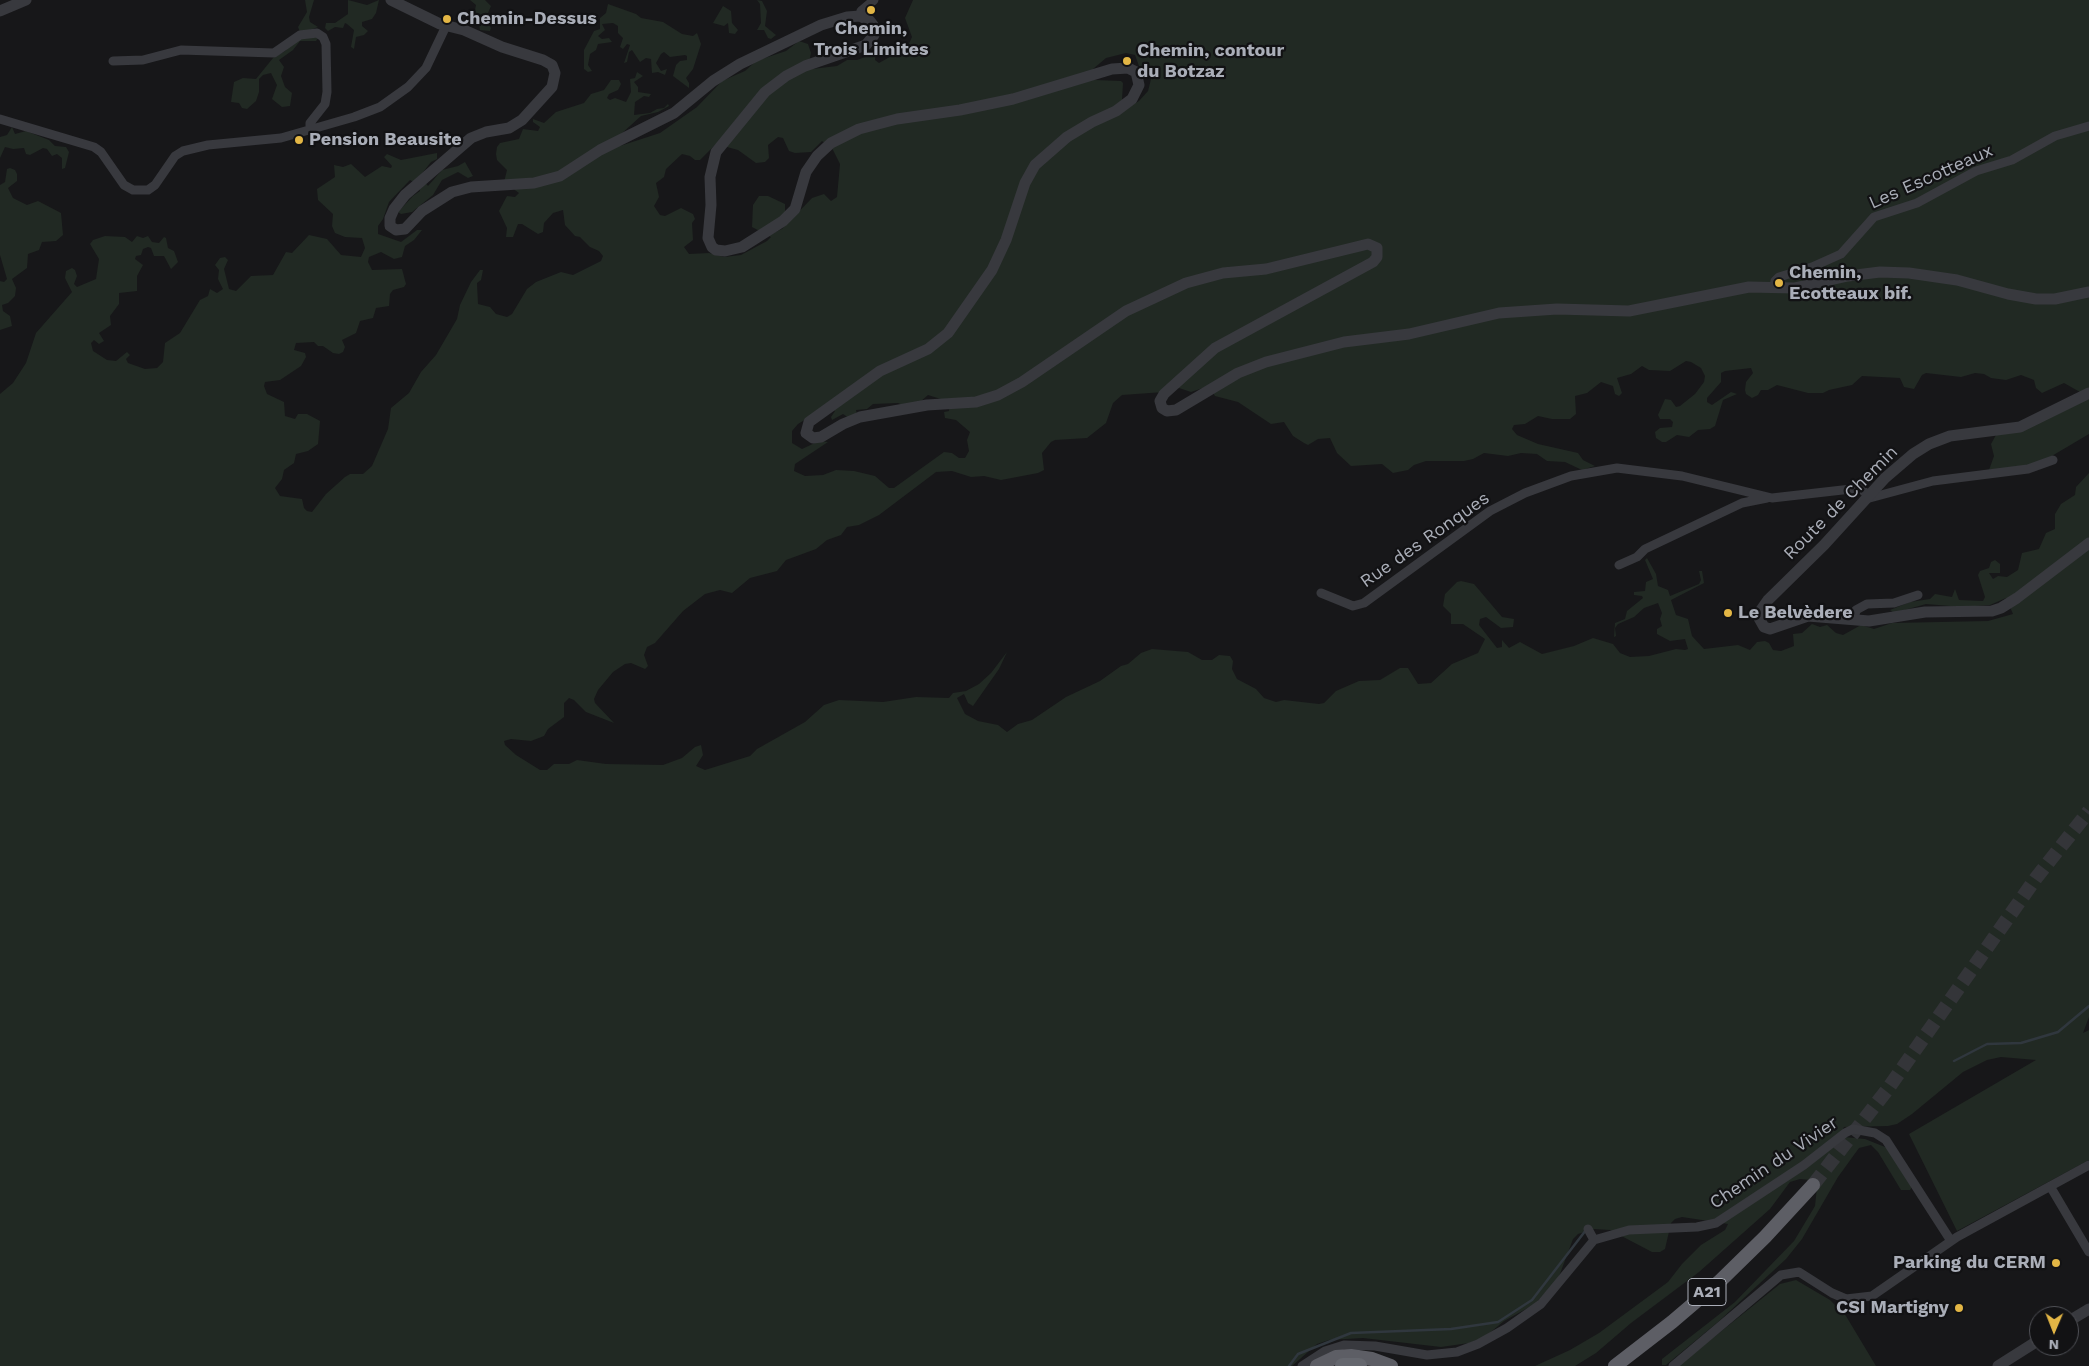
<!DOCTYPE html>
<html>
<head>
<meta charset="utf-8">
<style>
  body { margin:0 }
  #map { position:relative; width:2089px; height:1366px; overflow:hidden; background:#171719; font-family:"Work Sans",sans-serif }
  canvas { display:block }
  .north { position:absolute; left:2029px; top:1306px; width:50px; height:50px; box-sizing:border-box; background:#121214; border:1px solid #4f5056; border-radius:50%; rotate:181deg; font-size:14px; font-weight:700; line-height:20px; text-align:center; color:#aaaeb8 }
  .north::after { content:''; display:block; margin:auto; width:18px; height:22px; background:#e3b645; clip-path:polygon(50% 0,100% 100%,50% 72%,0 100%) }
</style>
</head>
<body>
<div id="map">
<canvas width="2089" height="1366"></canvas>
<div class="north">N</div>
</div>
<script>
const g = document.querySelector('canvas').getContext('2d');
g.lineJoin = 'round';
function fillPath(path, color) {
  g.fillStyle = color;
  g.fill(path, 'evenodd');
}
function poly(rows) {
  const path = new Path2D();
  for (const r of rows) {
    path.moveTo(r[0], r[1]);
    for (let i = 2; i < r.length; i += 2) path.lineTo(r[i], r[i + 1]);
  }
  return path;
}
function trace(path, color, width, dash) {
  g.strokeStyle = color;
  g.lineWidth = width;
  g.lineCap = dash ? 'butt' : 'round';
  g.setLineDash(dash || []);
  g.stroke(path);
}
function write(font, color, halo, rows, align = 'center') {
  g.font = font + ' "Work Sans",sans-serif';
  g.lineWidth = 4.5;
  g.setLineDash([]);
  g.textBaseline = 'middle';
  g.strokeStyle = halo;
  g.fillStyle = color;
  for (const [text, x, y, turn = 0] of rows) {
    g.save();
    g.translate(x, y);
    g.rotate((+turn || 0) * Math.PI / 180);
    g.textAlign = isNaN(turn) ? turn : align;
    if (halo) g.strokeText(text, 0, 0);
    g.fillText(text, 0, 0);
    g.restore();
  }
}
const green = poly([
  [305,0,314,0,309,17,310,22,318,27,310,30,319,37,316,41,300,41,293,50,279,60,284,67,281,76,285,87,292,93,290,106,282,107,272,99,277,85,271,73,263,75,259,79,259,92,256,101,247,109,242,108,239,103,231,102,234,82,243,78,256,79,273,58,285,51,296,40,300,32,298,27,307,12],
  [348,0,367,5,379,0,376,13,372,19,362,22,362,26,368,31,364,35,356,37,354,49,351,47,354,30,347,24,345,23,343,28,335,27,328,31,325,28,326,23,335,23,348,14],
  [470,0,485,0,491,6,485,20,491,28,490,31,480,30,479,24,473,19,476,5],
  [757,0,762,1,767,11,765,26,776,35,771,39,768,38,764,30,757,30,761,23,760,4],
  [913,0,2089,0,2089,434,2045,460,2033,466,1989,470,1994,456,1991,444,1996,435,2016,432,2080,392,2064,383,2042,393,2036,388,2034,380,2021,375,2006,380,1991,378,1984,374,1975,373,1961,377,1926,373,1922,375,1914,389,1904,387,1900,378,1862,376,1852,385,1829,390,1823,393,1808,393,1777,385,1768,390,1761,390,1758,395,1752,398,1746,394,1745,390,1746,382,1753,373,1751,368,1725,371,1721,373,1721,382,1707,398,1707,402,1712,405,1731,392,1737,394,1723,400,1715,426,1710,429,1698,430,1689,437,1677,435,1666,442,1662,442,1656,438,1655,432,1660,428,1672,427,1673,422,1670,419,1660,419,1658,415,1665,399,1671,400,1676,407,1680,406,1695,394,1704,382,1705,376,1701,368,1691,362,1686,361,1670,371,1649,370,1642,366,1631,374,1617,378,1622,393,1619,396,1615,394,1613,386,1601,382,1587,393,1575,396,1576,414,1570,419,1552,419,1538,416,1525,424,1514,425,1512,429,1517,435,1538,444,1578,453,1583,460,1595,466,1582,470,1565,462,1547,461,1537,454,1521,453,1508,456,1484,453,1473,459,1464,461,1426,461,1414,465,1408,470,1393,473,1382,464,1351,466,1337,453,1330,438,1318,439,1308,445,1304,443,1293,436,1284,422,1271,424,1238,402,1215,396,1209,386,1191,392,1179,388,1164,392,1122,395,1113,403,1106,423,1087,438,1055,440,1051,442,1042,453,1044,470,1038,473,1001,480,984,476,971,477,952,471,936,472,879,515,859,525,847,527,841,535,827,540,816,549,786,560,777,571,750,578,732,593,720,590,705,594,683,611,655,643,647,647,644,655,648,666,645,669,631,663,625,664,613,672,598,690,594,699,595,703,614,723,586,712,574,700,569,698,564,703,564,717,548,729,544,736,531,741,511,739,504,741,505,745,516,755,540,770,547,770,554,764,569,764,577,760,606,764,663,765,682,758,695,747,701,745,703,755,696,766,705,770,750,756,757,749,805,722,824,705,839,700,883,702,916,697,949,698,953,693,966,691,979,684,991,673,1007,652,999,669,973,706,968,703,964,694,957,698,965,714,978,721,998,725,1007,732,1018,724,1032,720,1066,697,1100,681,1121,666,1128,664,1141,653,1152,649,1188,652,1202,660,1212,660,1219,655,1230,656,1233,661,1232,669,1237,679,1256,689,1264,698,1276,702,1284,700,1319,704,1324,703,1336,691,1359,681,1380,680,1400,668,1408,668,1418,684,1431,683,1452,664,1478,653,1485,639,1463,624,1451,624,1451,614,1443,606,1445,594,1457,582,1461,581,1474,584,1502,617,1514,619,1513,627,1501,628,1486,617,1480,619,1479,625,1497,648,1502,647,1502,640,1509,648,1520,642,1542,654,1574,646,1593,638,1613,644,1620,653,1630,657,1649,656,1676,649,1685,650,1688,649,1685,639,1670,641,1657,634,1657,629,1662,626,1660,619,1662,613,1658,603,1644,608,1634,617,1618,624,1615,628,1616,636,1614,637,1615,623,1625,619,1627,611,1643,598,1642,596,1634,595,1634,592,1645,591,1646,582,1653,579,1645,560,1647,558,1656,574,1658,586,1668,590,1670,596,1699,584,1701,580,1699,571,1702,571,1704,583,1671,600,1676,615,1688,619,1692,636,1704,649,1738,645,1750,650,1757,642,1765,641,1769,643,1773,650,1781,651,1794,646,1793,634,1802,633,1812,624,1820,627,1827,625,1836,633,1843,635,1861,625,1874,629,1892,623,1988,621,2013,614,2006,598,1990,605,1962,607,1926,604,1894,613,1890,610,1910,602,1930,599,1935,594,1952,597,1955,589,1959,600,1983,601,1985,597,1978,575,1980,571,1989,568,1991,562,1995,560,2000,564,2000,573,1989,573,1993,579,1998,576,2007,577,2018,570,2022,553,2039,549,2046,533,2055,529,2055,514,2061,504,2075,495,2076,487,2089,473,2089,1017,2083,1033,2089,1030,2089,1160,1957,1231,1909,1134,2036,1060,2001,1057,1987,1060,1963,1072,1912,1114,1897,1124,1888,1126,1844,1127,1841,1133,1844,1137,1865,1139,1890,1149,1912,1187,1910,1190,1901,1190,1878,1152,1871,1145,1859,1148,1838,1177,1802,1239,1786,1259,1718,1322,1666,1365,1662,1365,1662,1359,1735,1302,1794,1241,1815,1206,1817,1187,1811,1180,1800,1179,1790,1182,1770,1209,1699,1272,1631,1323,1596,1353,1575,1366,1535,1366,1570,1350,1599,1333,1668,1282,1682,1264,1701,1245,1725,1230,1728,1224,1682,1217,1675,1219,1671,1223,1665,1249,1660,1252,1652,1252,1610,1230,1594,1229,1578,1234,1573,1239,1558,1279,1535,1304,1504,1321,1486,1336,1469,1343,1441,1347,1363,1338,1329,1340,1317,1344,1292,1366,0,1366,0,394,13,383,26,363,36,333,72,292,65,278,66,271,72,268,75,270,77,276,74,284,77,287,96,279,99,259,90,244,93,240,105,236,125,237,132,242,137,236,143,238,148,236,152,242,159,243,164,237,166,238,168,248,174,251,178,262,171,269,164,256,154,256,151,248,148,247,143,249,141,255,136,256,135,259,143,265,137,276,137,291,119,293,119,304,110,316,111,325,99,333,104,341,99,344,94,340,91,343,93,351,107,360,116,361,127,352,130,355,126,359,128,363,145,369,157,368,163,362,165,343,180,333,200,300,208,296,210,289,217,293,223,289,218,279,219,270,215,265,220,258,225,257,228,260,224,269,229,289,236,291,251,276,273,275,286,252,292,253,309,235,327,239,341,255,361,257,365,248,362,238,345,237,335,233,332,226,333,214,318,200,317,189,335,177,334,165,343,167,351,164,365,177,382,166,391,168,392,166,384,157,387,154,401,160,437,153,437,159,431,162,420,176,428,186,442,170,458,166,465,162,473,176,468,178,458,172,442,180,433,195,412,212,401,214,398,212,413,196,420,191,417,184,410,180,389,202,383,219,378,226,378,234,401,242,417,230,422,230,414,240,405,246,402,257,394,259,381,252,369,257,368,262,372,270,402,269,406,284,404,287,393,290,390,294,389,306,376,308,373,318,360,321,356,333,342,340,345,347,343,352,339,354,333,353,323,346,318,346,314,342,296,343,294,350,305,353,306,357,301,366,280,380,265,382,264,386,267,394,284,402,285,416,295,419,298,414,307,414,320,421,318,444,308,451,296,454,294,463,284,470,282,479,275,488,280,496,302,499,304,508,307,511,312,512,326,494,345,477,350,474,363,474,372,466,388,429,391,408,409,393,421,372,436,355,457,319,460,305,471,282,480,270,483,270,481,280,477,283,478,304,490,307,496,314,507,317,512,314,527,289,536,282,561,272,573,275,601,261,603,256,599,251,590,247,580,237,575,236,565,225,563,210,553,213,544,223,543,232,538,234,522,224,518,224,513,237,506,237,507,228,499,211,507,196,515,197,519,193,504,182,507,170,497,160,496,154,497,147,500,143,519,139,523,129,538,131,540,127,533,122,533,119,544,123,556,112,584,103,591,94,604,90,611,80,619,80,621,84,618,90,609,94,607,98,610,100,615,98,626,102,631,92,630,79,635,78,637,72,643,76,634,82,638,87,638,92,651,94,649,97,644,96,635,102,634,115,650,113,657,109,664,108,668,104,669,106,658,112,641,116,620,135,620,146,660,133,697,107,722,81,745,71,756,61,786,51,799,41,808,44,811,53,809,62,812,69,837,66,847,60,857,60,868,56,874,50,876,51,875,60,879,63,897,53,899,50,907,48,912,37,905,18],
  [1126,53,1135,55,1139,66,1148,68,1151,79,1148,91,1139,101,1132,105,1122,100,1123,83,1121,81,1095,80,1093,69,1106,58],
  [778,137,783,138,789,151,795,153,811,152,822,141,832,148,840,164,837,197,831,201,824,194,812,198,782,229,773,233,785,212,785,204,768,196,759,196,753,205,752,227,771,237,767,241,741,255,724,257,709,253,689,254,684,247,693,240,692,223,695,219,693,214,681,208,665,216,660,215,654,206,659,197,656,183,664,177,666,169,682,154,690,156,695,160,700,160,716,144,738,150,756,163,765,162,769,158,768,145],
  [928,395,950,402,949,411,944,412,945,418,956,420,970,432,967,440,969,451,965,458,959,458,952,453,944,452,894,488,889,488,875,476,854,471,836,470,823,475,805,476,794,471,795,464,828,442,819,441,802,449,792,443,792,431,798,424,827,406,835,411,831,417,832,420,843,414,849,418,857,415,856,410,867,409,873,404,898,403,907,407,919,403],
  [608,4,636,14,641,18,663,22,682,34,693,36,697,33,701,44,693,69,686,78,689,83,689,88,673,76,676,65,680,61,687,60,687,56,685,55,670,57,664,52,661,54,656,63,661,71,667,69,665,75,658,72,652,73,651,59,646,58,640,62,632,50,629,52,627,62,624,63,630,45,627,44,623,49,620,47,623,38,618,33,618,26,613,23,602,24,605,30,598,36,602,39,609,38,612,42,598,44,596,50,590,54,588,65,592,71,588,72,584,69,584,50,594,31,600,29,600,18,606,13],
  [723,6,731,11,732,23,738,30,735,34,729,33,728,23,724,26,713,23],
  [12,127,15,134,26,131,49,140,55,146,66,147,69,152,65,168,62,169,62,158,57,154,52,156,47,149,43,148,30,155,26,154,24,148,13,149,5,147,0,158,0,137,7,135],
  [10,168,15,170,17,174,17,181,8,188,13,198,27,205,38,201,61,213,63,235,56,241,42,242,39,250,28,254,27,268,12,279,16,288,15,296,8,303,2,305,3,311,10,316,12,326,0,330,0,281,4,282,7,279,0,255,0,185,5,182,7,169],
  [1796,1280,1830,1300,1846,1316,1876,1366,1678,1366,1780,1284]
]);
const stream = poly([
  [1954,1061,1987,1044,2021,1043,2058,1032,2089,1006],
  [1289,1366,1298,1354,1351,1333,1451,1329,1498,1322,1532,1300,1586,1230]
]);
const trunkTunnel = poly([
  [1813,1185,1887,1090,2036,878,2089,811]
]);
const minor = poly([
  [860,16,861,11,874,0],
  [113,61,143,60,181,50,274,53,300,35,317,33,323,37,326,44,327,92,325,104,310,123,310,129],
  [0,119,94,147,101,152,124,185,133,190,148,190,155,185,175,156,183,151,208,145,281,138,354,117,380,107,408,87,426,68,446,26],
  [1774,288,1775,281,1779,277,1812,267,1841,254,1874,217,1917,203,1976,171,2012,160,2055,136,2089,126],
  [1866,499,1933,481,2028,469,2053,460],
  [1619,565,1637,557,1645,549,1742,503,1767,498],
  [1321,593,1353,606,1364,603,1490,511,1525,493,1571,476,1617,468,1682,476,1772,498,1860,488,1868,495],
  [1854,620,1856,610,1867,604,1894,603,1918,595],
  [2050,1186,2089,1252],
  [1588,1229,1594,1240],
  [1302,1366,1325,1351,1344,1345,1375,1346,1427,1355,1457,1352,1478,1344,1507,1328,1541,1304,1594,1240,1629,1230,1697,1227,1716,1223,1804,1165,1845,1133,1853,1129,1875,1133,1886,1140,1951,1241],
  [1673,1366,1781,1275,1799,1272,1832,1293,1846,1299,1872,1296,1957,1237,2089,1165]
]);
const tertiary = poly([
  [391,0,440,24,464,30,502,47,543,60,552,65,555,73,552,87,522,120,509,128,486,132,471,138,405,195,394,209,390,218,390,226,396,230,405,229,422,211,452,192,471,187,534,183,560,176,600,150,674,113,713,81,740,64,821,25,847,17,860,16,870,21,873,25,874,35,866,45,805,66,786,76,765,92,716,152,710,177,711,205,708,238,712,247,716,250,725,251,742,247,783,221,795,209,806,172,817,156,831,143,859,129,897,119,960,110,1013,99,1112,69,1128,68,1136,72,1139,85,1132,99,1116,111,1092,122,1067,137,1035,165,1025,183,1006,240,992,270,948,333,928,349,880,371,809,422,806,433,813,438,821,437,843,424,860,417,927,405,976,402,998,395,1022,382,1126,311,1186,283,1223,273,1266,269,1368,244,1377,248,1377,257,1373,262,1215,348,1164,394,1160,401,1162,408,1167,411,1176,410,1238,373,1266,362,1344,342,1409,334,1499,313,1557,309,1629,311,1749,287,1794,288,1848,276,1880,272,1909,273,1957,280,2008,294,2036,299,2055,299,2089,292],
  [0,11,26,0],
  [2089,393,2020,427,1950,436,1929,444,1913,454,1885,478,1824,545,1768,600,1761,610,1759,618,1764,627,1770,629,1808,616,1869,621,1925,612,1992,611,2001,608,2017,598,2089,543],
  [2069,1321,2089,1309],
  [1998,1366,2039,1340]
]);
const trunk = poly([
  [1317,1366,1336,1357,1351,1356,1372,1359,1391,1366],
  [1615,1366,1672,1322,1720,1281,1765,1237,1813,1185]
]);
const motorway = poly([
  [1343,1366,1359,1366]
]);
const markers = [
  [871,10,5,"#e3b645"],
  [447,19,5,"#e3b645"],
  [1127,61,5,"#e3b645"],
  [299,140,5,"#e3b645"],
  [1779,283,5,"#e3b645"],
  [1728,613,5,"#e3b645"],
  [2056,1263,5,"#e3b645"],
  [1959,1308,5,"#e3b645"]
];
const shields = [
  [1707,1292,38]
];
const shieldNames = [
  ["A21",1707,1292]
];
const poiNames = [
  ["Chemin-Dessus",457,19],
  ["Chemin,",871,29,"center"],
  ["Trois Limites",871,50,"center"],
  ["Chemin, contour",1137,51],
  ["du Botzaz",1137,72],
  ["Pension Beausite",309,140],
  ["Chemin,",1789,273],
  ["Ecotteaux bif.",1789,294],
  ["Le Belvèdere",1738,613],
  ["Parking du CERM",2046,1263,"right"],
  ["CSI Martigny",1949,1308,"right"]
];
const streetNames = [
  ["Les Escotteaux",1931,177,-24],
  ["Route de Chemin",1841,503,-45],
  ["Rue des Ronques",1425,540,-35],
  ["Chemin du Vivier",1774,1163,-34]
];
fillPath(green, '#212923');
trace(stream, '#30373e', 2.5);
trace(trunkTunnel, '#343539', 14, [14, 7]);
trace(minor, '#38393e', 9);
trace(tertiary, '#38393e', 11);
trace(trunk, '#5d5e65', 14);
trace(motorway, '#65676e', 16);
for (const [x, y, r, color] of markers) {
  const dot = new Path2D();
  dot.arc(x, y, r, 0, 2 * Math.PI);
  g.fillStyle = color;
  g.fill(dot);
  trace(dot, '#121214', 2);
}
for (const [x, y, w] of shields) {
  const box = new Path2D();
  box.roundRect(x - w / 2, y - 13.5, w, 27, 4);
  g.fillStyle = '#121214';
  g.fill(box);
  trace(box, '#aaaeb8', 1);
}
write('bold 16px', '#aaaeb8', null, shieldNames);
write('bold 18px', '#aaaeb8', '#121214', poiNames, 'left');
write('18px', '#aaaeb8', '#121214', streetNames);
</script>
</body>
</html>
